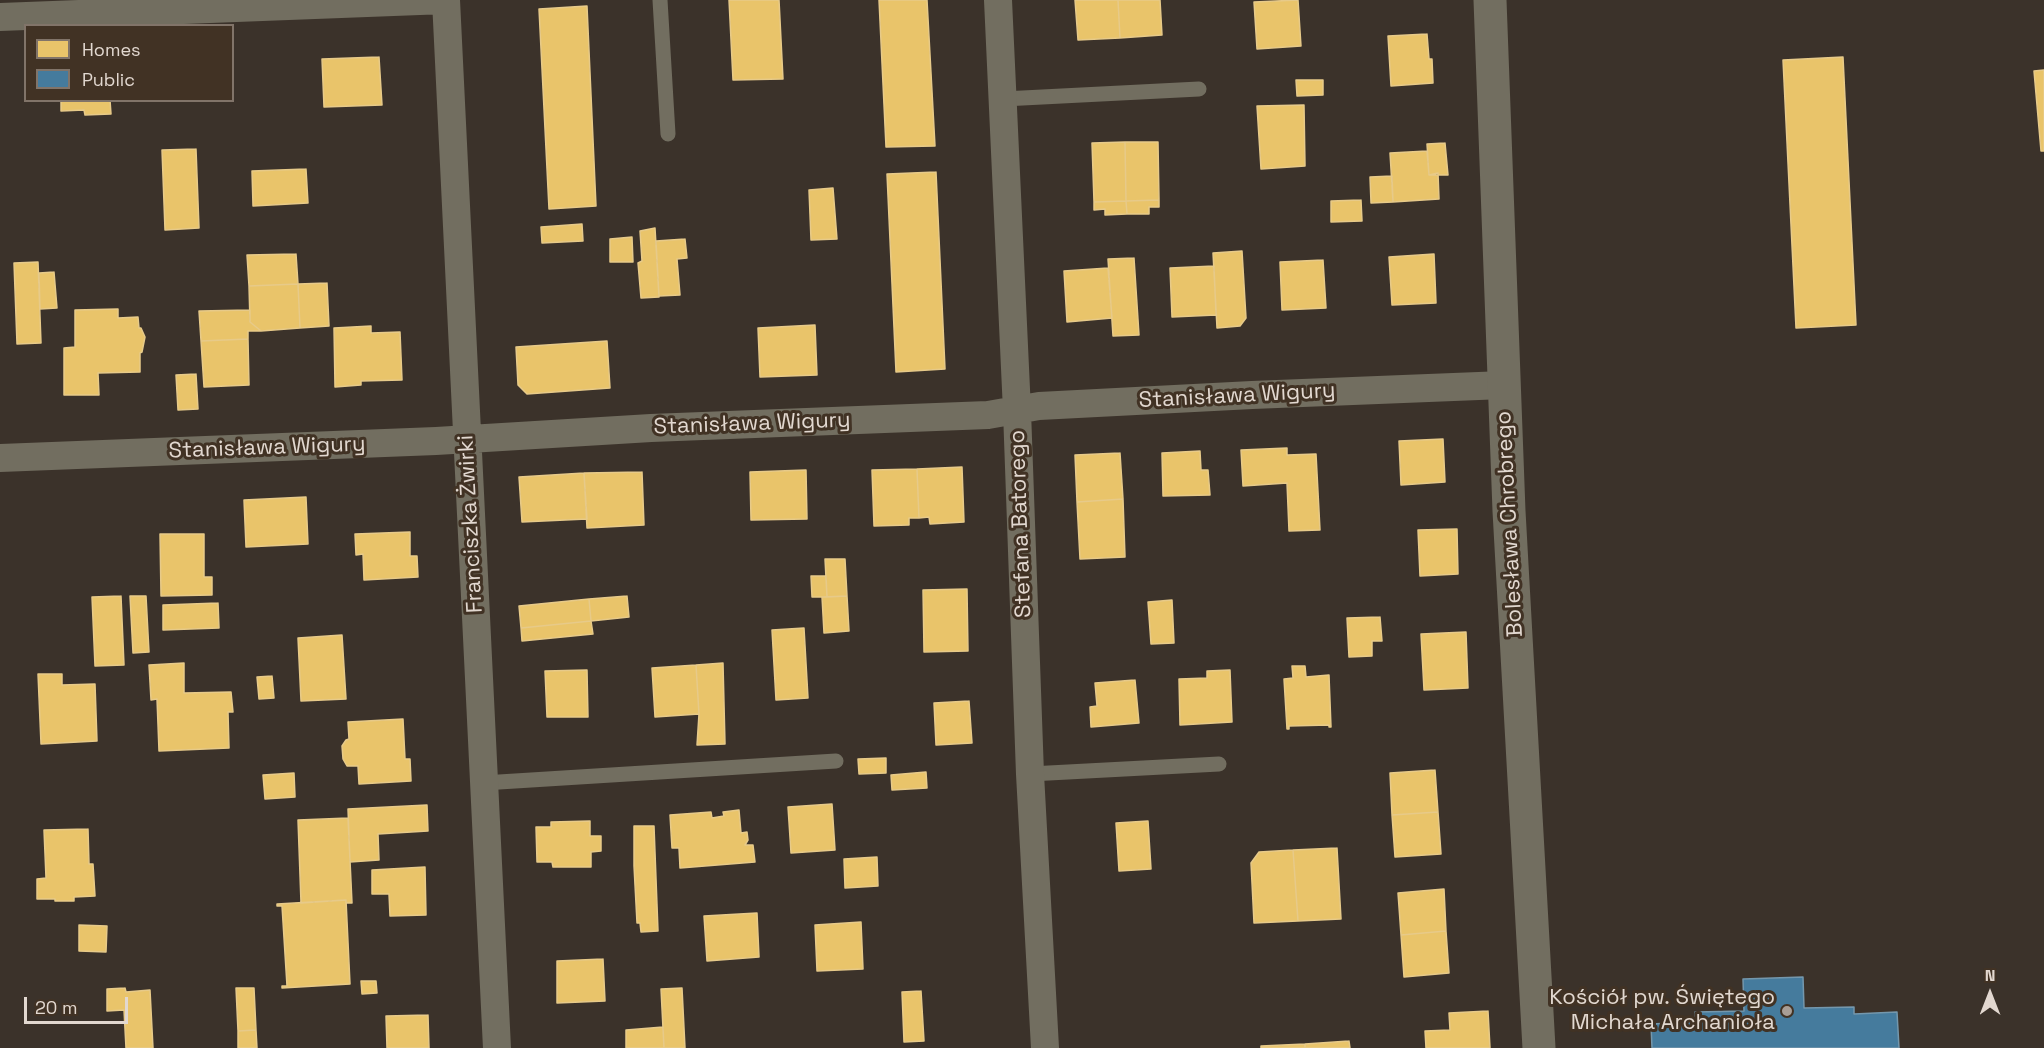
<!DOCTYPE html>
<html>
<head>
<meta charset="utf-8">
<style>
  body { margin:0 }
  #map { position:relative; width:2044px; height:1048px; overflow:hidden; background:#3b322a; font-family:"Space Grotesk",sans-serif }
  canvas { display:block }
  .legend { position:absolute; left:24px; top:24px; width:210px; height:78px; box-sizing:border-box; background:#413224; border:2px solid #817469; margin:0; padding:8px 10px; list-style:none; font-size:18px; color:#e2d8d0 }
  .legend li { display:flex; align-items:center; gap:12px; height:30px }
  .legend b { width:30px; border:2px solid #817469 }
  .north { position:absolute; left:1960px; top:964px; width:60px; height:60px; -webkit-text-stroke:4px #413224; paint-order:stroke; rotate:0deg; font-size:16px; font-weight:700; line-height:24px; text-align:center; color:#e2d8d0 }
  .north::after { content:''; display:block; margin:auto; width:21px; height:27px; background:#e2d8d0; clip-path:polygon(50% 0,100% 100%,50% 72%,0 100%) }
  .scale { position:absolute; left:24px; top:997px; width:104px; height:27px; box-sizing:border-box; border:3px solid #e2d8d0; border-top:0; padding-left:8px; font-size:18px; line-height:21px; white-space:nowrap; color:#e2d8d0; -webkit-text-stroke:4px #413224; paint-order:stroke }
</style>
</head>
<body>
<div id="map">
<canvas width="2044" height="1048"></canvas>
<ul class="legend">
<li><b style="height:16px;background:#e9c46a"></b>Homes</li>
<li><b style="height:16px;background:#457b9d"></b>Public</li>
</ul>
<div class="north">N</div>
<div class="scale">20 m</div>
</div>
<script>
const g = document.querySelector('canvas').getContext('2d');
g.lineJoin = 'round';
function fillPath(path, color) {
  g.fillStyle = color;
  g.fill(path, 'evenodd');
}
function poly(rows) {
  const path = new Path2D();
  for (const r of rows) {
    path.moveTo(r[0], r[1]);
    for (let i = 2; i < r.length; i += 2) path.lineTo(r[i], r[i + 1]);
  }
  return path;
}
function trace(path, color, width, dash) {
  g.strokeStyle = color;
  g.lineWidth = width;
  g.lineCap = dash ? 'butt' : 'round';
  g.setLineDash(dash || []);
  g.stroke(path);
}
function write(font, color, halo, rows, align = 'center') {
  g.font = font + ' "Space Grotesk",sans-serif';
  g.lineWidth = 6;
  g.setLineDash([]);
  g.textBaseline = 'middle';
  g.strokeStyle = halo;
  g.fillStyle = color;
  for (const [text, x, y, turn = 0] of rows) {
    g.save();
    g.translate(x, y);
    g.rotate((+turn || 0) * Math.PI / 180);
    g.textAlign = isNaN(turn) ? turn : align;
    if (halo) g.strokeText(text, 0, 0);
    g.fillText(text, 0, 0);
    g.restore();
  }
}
const homes = poly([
  [729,0,779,0,783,79,733,80,729,0],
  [879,0,927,0,935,146,886,147,879,0],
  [1075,0,1118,0,1120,38,1078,40,1075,0],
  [1118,0,1160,0,1162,35,1120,38,1118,0],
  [1298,0,1301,46,1257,49,1254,2,1298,0],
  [587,6,596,206,549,209,539,9,587,6],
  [1427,34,1429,59,1432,59,1433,83,1391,86,1388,36,1427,34],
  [379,57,382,105,324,107,322,59,379,57],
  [1843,57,1856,325,1796,328,1783,60,1843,57],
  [2044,70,2044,151,2041,151,2034,71,2044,70],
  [1296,80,1323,80,1323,95,1297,96,1296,80],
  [61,100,110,100,111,114,85,115,84,110,61,111,61,100],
  [1304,105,1305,166,1261,169,1257,106,1304,105],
  [1125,142,1158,142,1159,200,1126,201,1125,142],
  [1125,142,1126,201,1094,202,1092,143,1125,142],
  [1445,143,1448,175,1429,175,1427,144,1445,143],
  [196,149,199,228,165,230,162,150,196,149],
  [1427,151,1429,175,1438,173,1439,199,1393,202,1390,153,1427,151],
  [306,169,308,203,253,206,252,171,306,169],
  [936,172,945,369,896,372,887,174,936,172],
  [1392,176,1393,202,1371,203,1370,177,1392,176],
  [833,188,837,239,811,240,809,190,833,188],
  [1159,200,1159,207,1149,207,1149,214,1127,214,1126,201,1159,200],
  [1361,200,1362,221,1331,222,1331,201,1361,200],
  [1126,201,1127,214,1105,215,1105,209,1094,210,1094,202,1126,201],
  [582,224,583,241,542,243,541,227,582,224],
  [655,228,659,297,641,298,638,263,642,261,640,231,655,228],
  [632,237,633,262,610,262,610,239,632,237],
  [685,239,687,258,677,259,680,295,659,296,656,241,685,239],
  [1242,251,1246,318,1240,326,1217,328,1213,253,1242,251],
  [296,254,298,284,249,286,247,255,296,254],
  [1434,254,1436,303,1392,305,1389,257,1434,254],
  [1134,258,1139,335,1113,336,1108,259,1134,258],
  [1323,260,1326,308,1282,310,1280,262,1323,260],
  [38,262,41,343,17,344,14,263,38,262],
  [1214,266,1216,315,1172,317,1170,268,1214,266],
  [1108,268,1112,318,1067,322,1064,271,1108,268],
  [54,272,57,308,40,309,39,273,54,272],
  [327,283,329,326,300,328,298,284,327,283],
  [298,284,300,328,261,331,250,322,249,286,298,284],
  [118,309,118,318,138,317,139,328,141,328,145,337,142,352,140,353,140,372,98,373,99,395,64,395,64,348,75,347,75,310,118,309],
  [250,310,250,322,261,331,248,331,248,339,201,341,199,311,250,310],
  [815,325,817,375,760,377,758,328,815,325],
  [371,326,371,333,400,332,402,380,361,381,361,385,335,387,334,328,371,326],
  [248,339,249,385,204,387,201,341,248,339],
  [607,341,610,388,527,394,518,385,516,347,607,341],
  [196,374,198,409,178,410,176,375,196,374],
  [1443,439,1445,482,1401,485,1399,441,1443,439],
  [1287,448,1287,455,1316,454,1320,530,1289,531,1287,483,1243,486,1241,450,1287,448],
  [1200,451,1201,470,1208,470,1210,495,1163,496,1162,453,1200,451],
  [1120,453,1123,499,1077,502,1075,455,1120,453],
  [962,467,964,522,930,524,929,517,919,518,917,469,962,467],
  [917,469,919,518,909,518,909,525,874,526,872,470,917,469],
  [806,470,807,519,751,520,750,472,806,470],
  [642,472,644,525,587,528,584,473,642,472],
  [584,473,587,519,522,522,519,477,584,473],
  [306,497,308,544,246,547,244,500,306,497],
  [1123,499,1125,557,1080,559,1077,502,1123,499],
  [1457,529,1458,574,1420,576,1418,530,1457,529],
  [410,532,410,556,417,556,418,577,364,580,363,554,356,555,355,534,410,532],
  [160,534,204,534,204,577,212,577,212,595,161,596,160,534],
  [825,559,845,559,847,596,827,597,825,559],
  [811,576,826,576,827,597,812,597,811,576],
  [967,589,968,651,924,652,923,590,967,589],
  [121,596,124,665,95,666,92,597,121,596],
  [130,596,146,596,149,652,133,653,130,596],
  [627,596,629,617,591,621,589,599,627,596],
  [847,596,849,631,824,633,822,597,847,596],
  [589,599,591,621,521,628,519,606,589,599],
  [1172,600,1174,643,1151,644,1148,602,1172,600],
  [218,603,219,628,163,630,163,605,218,603],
  [1380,617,1382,641,1372,641,1372,656,1349,657,1347,618,1380,617],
  [591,621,593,634,522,641,521,628,591,621],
  [804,628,808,698,776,700,772,630,804,628],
  [1466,632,1468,688,1424,690,1421,634,1466,632],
  [342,635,346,699,301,701,298,638,342,635],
  [184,663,184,693,231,692,233,712,228,712,229,748,159,751,157,699,151,700,149,665,184,663],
  [723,663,725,744,697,745,699,714,696,665,723,663],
  [696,665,699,714,655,717,652,668,696,665],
  [1292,666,1305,666,1306,677,1329,675,1331,727,1329,727,1329,725,1289,726,1289,729,1287,729,1284,679,1293,678,1292,666],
  [587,670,588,717,547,717,545,671,587,670],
  [1230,670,1232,722,1180,725,1179,679,1207,678,1207,671,1230,670],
  [38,674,62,674,62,685,95,684,97,741,41,744,38,674],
  [272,676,274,698,259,699,257,677,272,676],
  [1135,680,1139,723,1091,727,1090,707,1097,706,1095,683,1135,680],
  [969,701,972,743,936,745,934,703,969,701],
  [403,719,405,759,410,759,411,781,359,784,358,766,347,766,343,759,342,746,346,740,349,739,348,722,403,719],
  [886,758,886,773,859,774,858,759,886,758],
  [1435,770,1438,812,1392,815,1390,773,1435,770],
  [926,772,927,788,892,790,891,775,926,772],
  [294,773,295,797,265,799,263,775,294,773],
  [832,804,835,850,791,853,788,807,832,804],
  [427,805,428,831,378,834,379,860,350,862,348,809,427,805],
  [739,810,741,833,747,832,748,840,745,845,753,845,755,862,680,868,679,848,672,848,670,815,711,812,712,818,724,816,723,812,739,810],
  [1438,812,1441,854,1395,857,1392,815,1438,812],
  [348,818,352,903,346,903,346,900,301,903,298,820,348,818],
  [590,821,590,836,601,836,601,851,591,852,591,867,553,867,552,862,537,862,536,827,551,827,551,822,590,821],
  [1148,821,1151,869,1119,871,1116,823,1148,821],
  [634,826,654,826,658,931,641,932,640,923,637,923,634,866,634,826],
  [88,829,89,864,93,864,95,896,74,897,74,901,55,901,55,899,37,899,37,879,46,878,44,830,88,829],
  [1337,848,1341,919,1298,921,1293,850,1337,848],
  [1293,850,1298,921,1254,923,1251,863,1259,852,1293,850],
  [877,857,878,886,845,888,844,859,877,857],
  [425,867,426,915,390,916,389,894,372,894,372,870,425,867],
  [1444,889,1446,931,1401,935,1398,893,1444,889],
  [346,900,350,984,282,988,282,986,287,986,282,906,277,906,277,904,346,900],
  [757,913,759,957,707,961,704,916,757,913],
  [861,922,863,969,817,971,815,925,861,922],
  [79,925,107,926,106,952,79,951,79,925],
  [1446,931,1449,973,1404,977,1401,935,1446,931],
  [603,959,605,1001,557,1003,557,961,603,959],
  [361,981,376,981,377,993,362,994,361,981],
  [125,988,126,992,150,990,153,1048,126,1048,124,1010,107,1011,107,989,125,988],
  [236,988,254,988,256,1030,238,1031,236,988],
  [682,988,685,1048,664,1048,661,989,682,988],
  [921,991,924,1041,904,1042,902,992,921,991],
  [1488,1011,1490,1048,1426,1048,1425,1031,1450,1030,1449,1013,1488,1011],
  [428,1015,429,1048,387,1048,386,1016,428,1015],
  [663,1027,664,1048,626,1048,626,1030,663,1027],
  [256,1030,257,1048,238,1048,238,1031,256,1030],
  [1349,1041,1350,1048,1305,1048,1305,1044,1349,1041],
  [1305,1044,1305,1048,1261,1048,1261,1046,1305,1044]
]);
const public = poly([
  [1803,977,1804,1008,1854,1007,1854,1014,1897,1012,1899,1048,1652,1048,1651,1024,1695,1022,1695,1012,1744,1011,1743,979,1803,977]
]);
const service = poly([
  [660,0,668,134],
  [1003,99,1199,89],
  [1030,774,1219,764],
  [483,783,836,761]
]);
const minor = poly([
  [998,0,1017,411,1030,774,1045,1048],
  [0,17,446,0,497,1048],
  [0,458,436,441,651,428,988,415,1039,406,1252,395,1504,385]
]);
const tertiary = poly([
  [1490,0,1509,511,1539,1048]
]);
const markers = [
  [1787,1011,6,"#a89e96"]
];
const streetNames = [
  ["Stanisława Wigury",1237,396,-3],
  ["Stanisława Wigury",752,424,-2],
  ["Stanisława Wigury",267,448,-2],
  ["Franciszka Żwirki",471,524,-93],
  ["Stefana Batorego",1021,524,-92],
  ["Bolesława Chrobrego",1510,524,-93]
];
const poiNames = [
  ["Kościół pw. Świętego",1775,998],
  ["Michała Archanioła",1775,1023]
];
fillPath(homes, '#e9c46a');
trace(homes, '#e7ca89', 1.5);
fillPath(public, '#457b9d');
trace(public, '#7497ac', 1.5);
trace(service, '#726e60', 15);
trace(minor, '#726e60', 28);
trace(tertiary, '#726e60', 33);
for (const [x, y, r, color] of markers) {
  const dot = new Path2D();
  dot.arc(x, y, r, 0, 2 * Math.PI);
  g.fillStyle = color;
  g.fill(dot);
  trace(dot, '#413224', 2);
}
write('22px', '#e2d8d0', '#413224', streetNames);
write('22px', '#e2d8d0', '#413224', poiNames, 'right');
</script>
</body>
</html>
